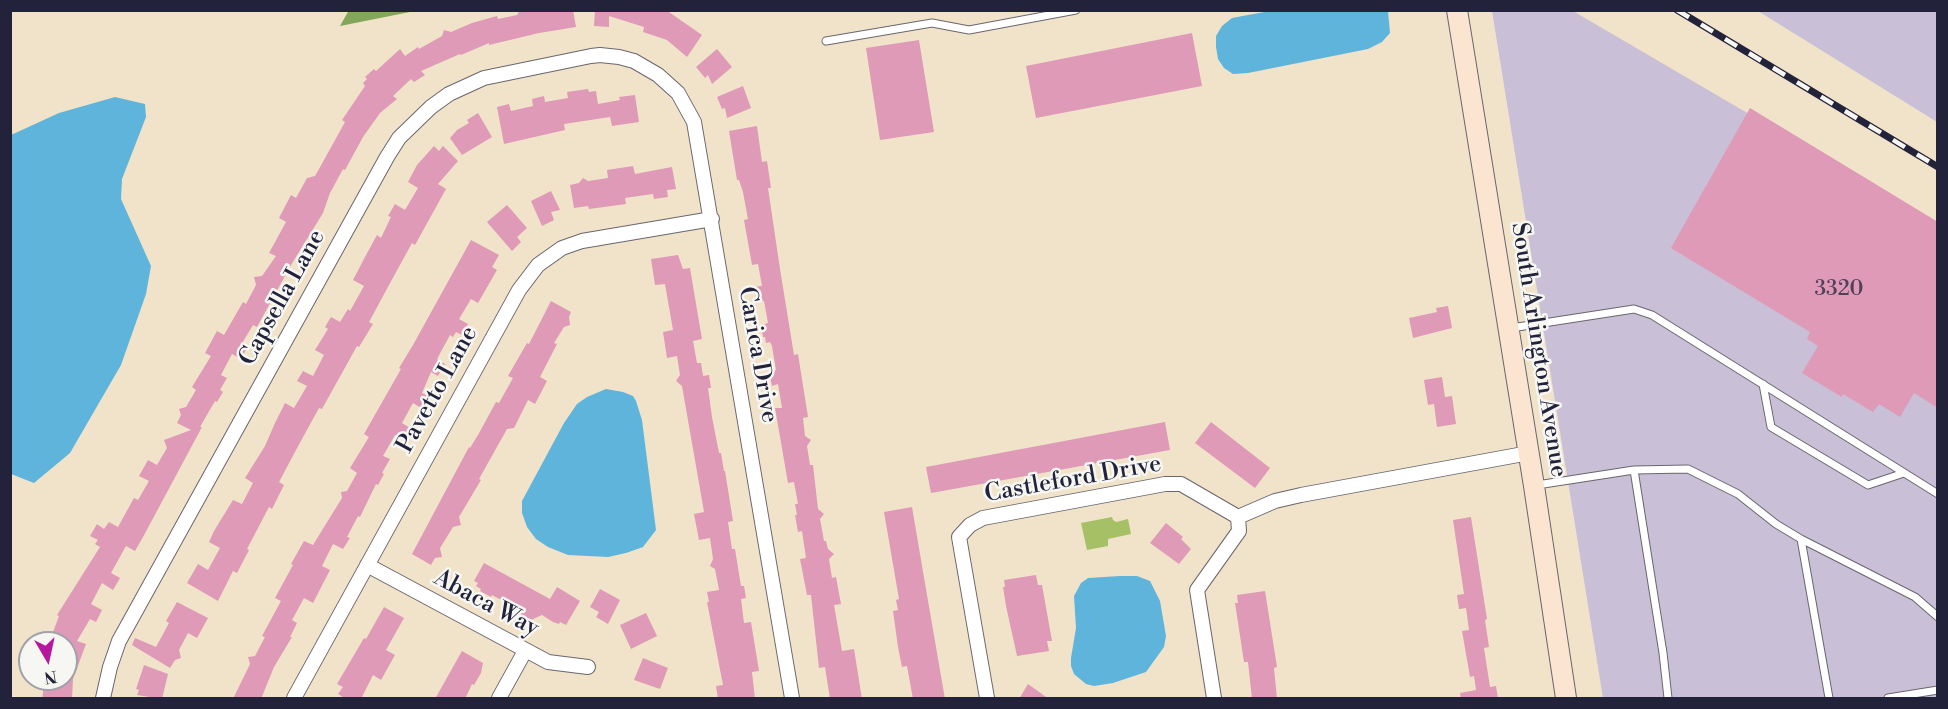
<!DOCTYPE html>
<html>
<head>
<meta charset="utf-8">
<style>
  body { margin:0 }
  #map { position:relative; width:1948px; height:709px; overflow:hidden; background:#f1e3c9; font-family:"Libre Bodoni",serif }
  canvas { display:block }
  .frame { position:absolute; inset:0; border:12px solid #22223b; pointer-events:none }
  .north { position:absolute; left:18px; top:631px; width:60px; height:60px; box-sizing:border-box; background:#f6f6f2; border:2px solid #a1a1a9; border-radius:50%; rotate:171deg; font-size:16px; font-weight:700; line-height:24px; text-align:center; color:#22223b }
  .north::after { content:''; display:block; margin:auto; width:21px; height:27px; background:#b5179e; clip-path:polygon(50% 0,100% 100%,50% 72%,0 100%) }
</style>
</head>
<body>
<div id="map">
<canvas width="1948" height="709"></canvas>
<div class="frame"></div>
<div class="north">N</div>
</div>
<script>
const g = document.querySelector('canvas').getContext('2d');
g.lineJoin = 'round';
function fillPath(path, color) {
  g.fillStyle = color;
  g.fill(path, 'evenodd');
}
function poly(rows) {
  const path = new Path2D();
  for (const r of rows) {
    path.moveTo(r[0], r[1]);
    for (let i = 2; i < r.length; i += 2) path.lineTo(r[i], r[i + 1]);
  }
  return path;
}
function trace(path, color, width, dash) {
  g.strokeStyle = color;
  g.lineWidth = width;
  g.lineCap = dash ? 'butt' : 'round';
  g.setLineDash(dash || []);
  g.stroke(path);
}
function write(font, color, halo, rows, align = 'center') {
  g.font = font + ' "Libre Bodoni",serif';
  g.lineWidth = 5;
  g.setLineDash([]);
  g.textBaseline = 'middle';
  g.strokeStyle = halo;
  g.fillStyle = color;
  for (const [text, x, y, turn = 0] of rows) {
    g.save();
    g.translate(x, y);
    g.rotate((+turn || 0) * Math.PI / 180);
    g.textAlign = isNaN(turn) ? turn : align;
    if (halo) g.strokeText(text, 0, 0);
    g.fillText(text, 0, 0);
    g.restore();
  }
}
const industrial = poly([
  [1492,11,1573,11,1937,224,1937,698,1603,698],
  [1758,11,1937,11,1937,122]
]);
const green = poly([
  [1112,517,1113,520,1116,522,1128,519,1131,534,1108,539,1108,546,1087,550,1081,523]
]);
const forest = poly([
  [349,10,415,10,415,11,340,26]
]);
const water = poly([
  [1275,10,1388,11,1390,33,1382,42,1368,49,1248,73,1233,74,1224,68,1218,59,1216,47,1216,36,1222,26,1232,18],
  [115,97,145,104,146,117,122,179,121,199,151,266,146,294,121,365,70,453,34,483,11,474,11,135,59,113],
  [606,389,623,392,633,396,636,401,642,420,656,530,643,547,626,553,608,557,568,555,548,547,536,539,527,527,522,513,522,501,564,423,577,404,587,397],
  [1120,576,1137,576,1150,581,1160,601,1166,636,1164,647,1146,672,1113,683,1094,686,1086,684,1074,674,1071,666,1071,658,1076,628,1074,596,1081,583,1088,578]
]);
const building = poly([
  [520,10,528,12,573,10,576,27,539,33,489,45,489,43,461,55,460,54,421,71,425,75,414,82,411,79,393,96,397,99,380,113,363,137,345,170,343,169,330,193,323,213,291,265,257,327,253,325,241,345,247,348,241,359,232,354,221,375,227,378,220,390,223,392,217,402,215,401,200,427,202,427,143,537,135,551,126,546,111,573,120,578,113,590,102,583,91,604,102,610,96,622,90,619,77,641,86,644,73,679,72,699,42,699,44,687,36,679,66,679,66,643,49,643,59,616,57,615,100,547,95,544,98,540,90,536,97,524,104,529,109,522,118,527,134,498,138,500,149,481,139,476,148,460,157,465,167,448,164,440,191,430,177,423,181,415,179,409,186,407,196,390,192,387,211,356,205,353,217,331,224,335,243,302,246,304,256,285,254,277,262,276,276,256,269,253,286,222,279,218,291,195,296,198,307,178,315,176,319,169,345,122,342,120,365,86,363,83,367,79,365,77,374,69,376,71,400,49,405,56,418,47,419,49,442,36,444,30,451,32,472,23,497,16,498,19,517,15],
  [595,10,666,10,702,35,687,57,667,40,643,32,644,27,609,16,609,27,594,26],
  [1192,33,1202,86,1036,118,1026,66],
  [919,40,934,132,880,140,866,48],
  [717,49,732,67,712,84,708,75,705,78,696,67],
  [743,86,751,108,727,118,725,108,722,109,717,97],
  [588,89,589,92,596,91,598,104,620,100,619,97,635,95,639,122,612,126,610,117,564,124,565,130,504,144,497,107,509,104,511,111,533,106,532,99,544,96,545,102,568,98,567,92],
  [1750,108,1938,222,1938,408,1914,393,1900,417,1879,404,1873,412,1843,394,1842,397,1802,373,1818,346,1807,339,1810,332,1671,248],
  [478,113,492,137,462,155,450,138,457,130,469,123,467,120],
  [757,126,762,162,767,161,771,188,768,188,780,269,794,355,798,354,808,417,803,418,805,436,811,440,807,446,810,465,813,465,818,509,824,514,820,519,824,541,826,541,828,549,834,554,829,559,832,578,836,577,841,604,834,605,842,651,854,649,862,699,830,699,825,667,819,668,811,595,807,595,800,559,806,558,802,531,798,532,795,515,797,515,795,504,798,504,794,482,788,483,775,408,782,408,778,384,772,386,769,371,776,370,772,346,770,342,766,343,765,337,763,337,761,325,768,323,764,301,757,302,755,287,762,286,758,264,752,265,744,220,748,219,743,192,739,180,737,180,729,131],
  [434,146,439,151,443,146,458,161,438,184,446,189,415,245,412,243,389,285,369,322,373,324,359,347,357,346,322,409,319,408,296,450,279,482,284,485,272,509,269,507,247,549,249,550,237,573,233,571,218,601,187,583,198,564,208,570,220,548,209,542,214,531,233,500,242,504,253,483,245,478,265,446,275,423,285,403,294,408,307,386,297,381,303,371,313,376,324,355,315,350,328,329,325,327,331,317,340,322,348,309,350,311,364,286,353,280,365,257,377,235,381,238,391,217,388,216,395,204,405,210,418,188,408,182,417,165],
  [633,166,635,174,672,167,676,189,667,190,668,197,654,199,653,194,625,198,626,204,589,209,588,206,574,208,570,185,579,183,583,178,588,181,608,178,607,170],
  [551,191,560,210,551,212,554,220,542,226,531,201],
  [507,205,527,228,517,237,521,242,512,251,487,222],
  [471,240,499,255,492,267,497,270,478,303,471,299,459,319,468,324,462,335,456,332,453,337,450,335,437,359,445,364,438,376,431,372,422,393,428,396,421,408,413,403,402,423,410,428,404,439,395,435,383,456,390,459,382,473,384,474,378,485,376,484,360,517,358,516,347,537,350,538,343,549,333,544,322,566,330,570,313,603,304,598,292,620,297,623,290,637,292,637,274,667,261,699,233,699,250,664,248,657,255,656,265,637,262,636,281,601,275,598,293,565,291,564,304,541,313,545,342,498,341,492,347,491,357,473,350,468,369,437,364,434,401,369,399,368,413,345],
  [678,255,683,269,690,268,694,292,702,339,693,341,697,363,701,363,703,376,709,375,711,388,708,388,712,417,719,453,721,453,724,471,725,471,733,521,728,522,732,549,735,549,741,586,744,586,746,598,741,599,744,623,751,622,759,671,752,672,755,699,718,699,716,686,723,685,707,602,709,602,707,592,719,590,715,569,710,566,713,559,710,538,699,540,694,514,704,512,696,466,682,386,676,381,680,375,677,356,667,358,663,332,673,330,665,284,655,285,651,259],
  [551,301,571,312,569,317,570,325,564,327,554,343,557,344,540,377,547,381,535,404,528,400,514,428,507,429,479,479,481,480,459,517,461,525,453,527,440,548,442,557,435,558,431,565,412,554,469,447,470,448,478,435,496,402,499,403,513,378,508,376,527,343,529,344],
  [1448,306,1452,328,1413,338,1409,318,1437,312,1436,308],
  [1442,377,1445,397,1452,396,1456,424,1437,427,1434,404,1428,405,1424,380],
  [1165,422,1170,450,931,493,926,467],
  [1211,422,1270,468,1255,488,1195,443],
  [912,507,927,595,945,699,913,699,907,666,902,667,898,647,893,611,898,610,896,600,899,599,884,512],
  [1471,517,1487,619,1485,620,1489,647,1484,648,1490,687,1496,686,1498,699,1461,699,1460,693,1476,690,1474,676,1470,677,1462,631,1469,630,1466,608,1459,609,1457,595,1464,594,1453,520],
  [1166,523,1183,537,1181,539,1191,549,1179,564,1150,543],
  [484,563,550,599,557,587,580,601,566,625,560,622,559,624,553,622,542,615,531,620,515,611,516,608,492,595,491,597,480,591,481,589,476,586,478,583,474,581],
  [1036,575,1038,585,1042,585,1052,641,1047,641,1049,651,1017,656,1006,606,1003,587,1005,587,1004,580],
  [600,589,620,600,608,624,596,617,599,612,590,607],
  [1265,591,1277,667,1274,668,1277,699,1252,699,1248,662,1244,662,1235,603,1238,603,1237,595],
  [177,602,208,618,197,638,188,633,179,650,181,658,175,660,170,668,132,645,135,638,156,647,169,623,166,621],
  [384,607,404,618,386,650,395,655,381,680,373,675,361,699,346,699,338,694,343,687,337,684,364,638,366,639],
  [646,613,657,636,631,649,620,625],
  [462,651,483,663,481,673,474,685,472,684,465,699,435,699],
  [643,658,668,668,660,689,634,680],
  [144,665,168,674,162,699,137,695,139,690,136,689],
  [1028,684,1049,699,1019,699]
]);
const service = poly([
  [826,41,932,23,969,30,1076,10],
  [1511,328,1634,309,1652,315,1938,494],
  [1763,384,1771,427,1868,485,1904,473],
  [1634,470,1663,653,1668,698],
  [1537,485,1634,470,1688,469,1738,494,1776,524,1801,539,1829,698],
  [1801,539,1915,597,1938,617],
  [1888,698,1938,690]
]);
const minor = poly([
  [367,565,548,662,588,667],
  [103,698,110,667,119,641,387,157,399,138,431,107,449,94,484,78,591,56,600,55,619,57,634,61,658,75,678,93,694,122,792,698],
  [294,698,519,290,538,265,562,248,582,241,712,219],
  [499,698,525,651],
  [987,698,959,537,970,525,983,518,1165,484,1181,484,1238,517,1275,501,1301,495,1529,453],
  [1214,698,1197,590,1239,531,1238,517]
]);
const secondary = poly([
  [1457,10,1534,486,1566,698]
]);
const rail = poly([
  [1677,10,1938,167]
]);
const numberNames = [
  ["3320",1839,290]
];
const streetNames = [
  ["Capsella Lane",283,298,-61],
  ["South Arlington Avenue",1538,350,81],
  ["Carica Drive",757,355,80],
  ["Pavetto Lane",438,390,-61],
  ["Castleford Drive",1073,480,-10],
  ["Abaca Way",486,604,28]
];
fillPath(industrial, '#c9bfd7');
fillPath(green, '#a6c066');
fillPath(forest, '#84a65b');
fillPath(water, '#5fb4db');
fillPath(building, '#de9ab7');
trace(service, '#6a666d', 9);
trace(minor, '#6a666d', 16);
trace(secondary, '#6a666d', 22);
trace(service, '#fff', 7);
trace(minor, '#fff', 14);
trace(secondary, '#fce5d0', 20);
trace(rail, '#22223b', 7);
trace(rail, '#f6f6f2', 4.5, [14]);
write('21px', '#51405a', null, numberNames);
write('24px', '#22223b', '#f6f6f2', streetNames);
</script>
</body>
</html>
